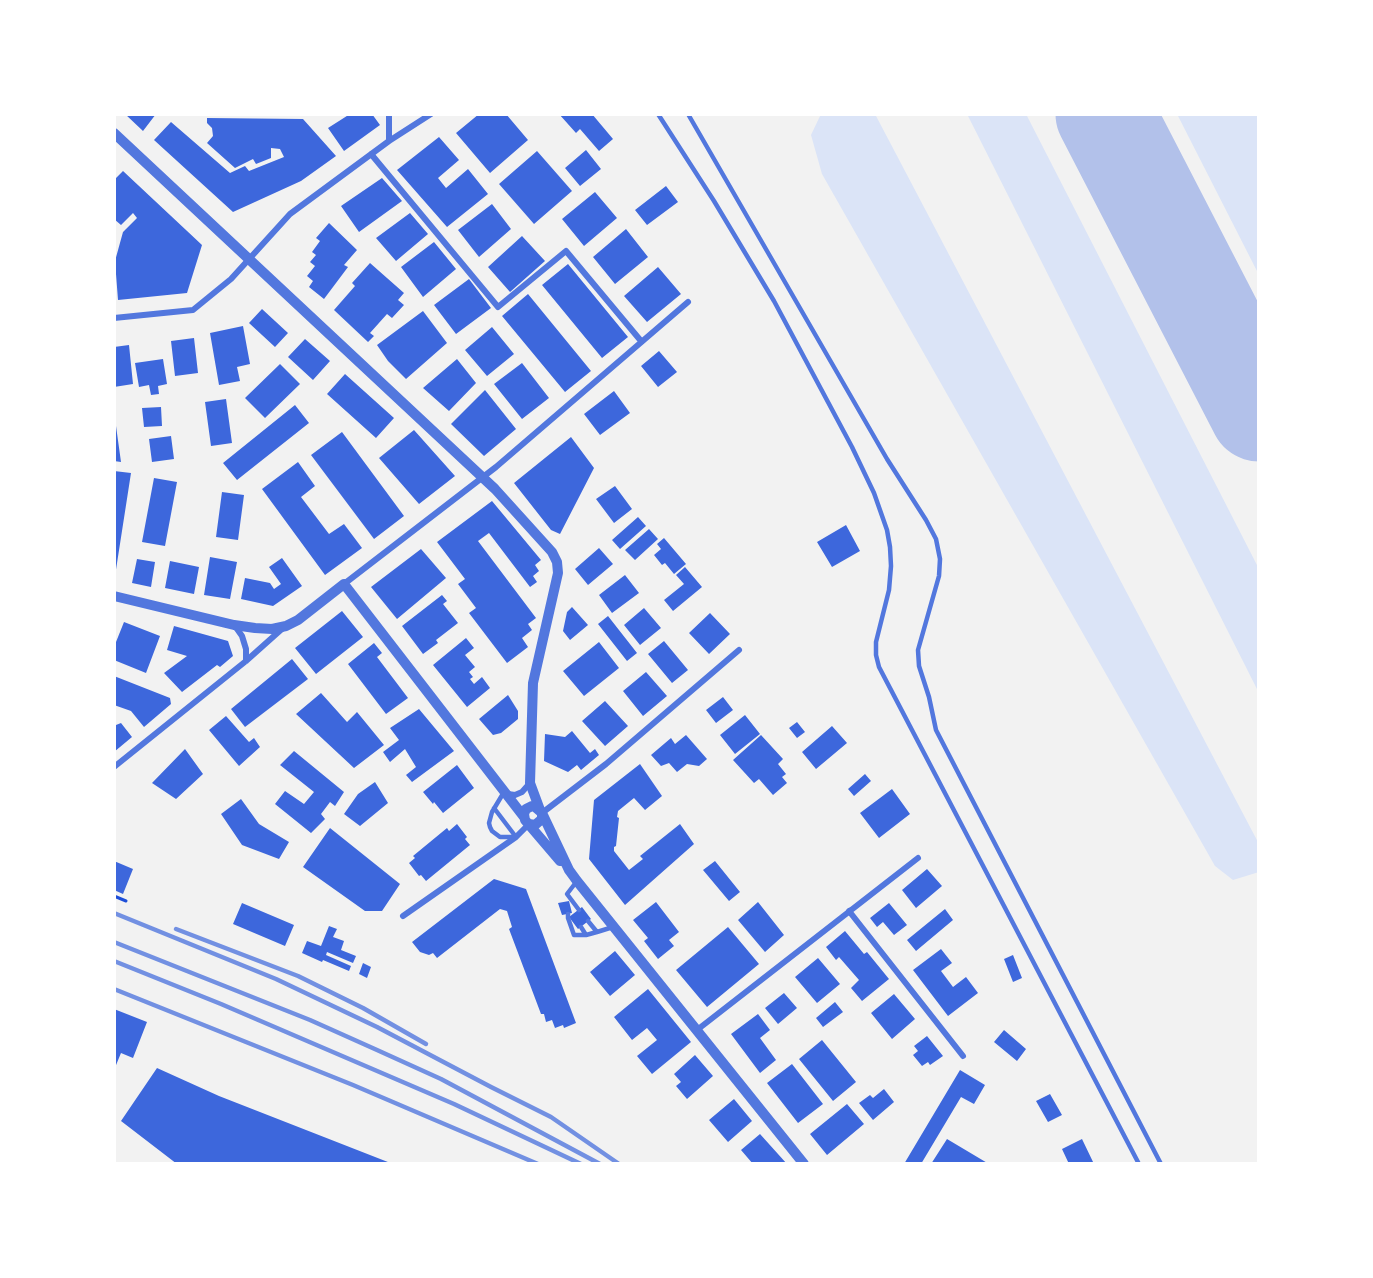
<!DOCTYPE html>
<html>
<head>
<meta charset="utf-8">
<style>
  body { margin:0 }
  #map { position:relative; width:1373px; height:1278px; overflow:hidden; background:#f2f2f2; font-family:Ubuntu,sans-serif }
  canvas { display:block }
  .frame { position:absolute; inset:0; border:116px solid #fff; pointer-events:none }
</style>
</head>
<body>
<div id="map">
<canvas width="1373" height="1278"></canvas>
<div class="frame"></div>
</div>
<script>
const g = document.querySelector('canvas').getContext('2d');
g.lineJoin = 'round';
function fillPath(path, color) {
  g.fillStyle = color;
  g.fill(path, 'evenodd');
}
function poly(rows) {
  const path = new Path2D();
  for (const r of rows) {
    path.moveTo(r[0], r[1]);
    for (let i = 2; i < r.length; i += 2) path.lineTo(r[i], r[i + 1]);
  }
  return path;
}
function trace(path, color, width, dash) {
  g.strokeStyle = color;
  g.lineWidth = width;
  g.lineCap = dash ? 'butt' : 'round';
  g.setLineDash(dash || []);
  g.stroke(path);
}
const green = poly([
  [821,114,875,114,1259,844,1259,872,1233,880,1215,866,822,174,811,135],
  [967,114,1026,114,1259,569,1259,693],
  [1177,114,1259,114,1259,275]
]);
const runway = poly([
  [1105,114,1259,412]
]);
const building = poly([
  [125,114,156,114,143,131],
  [350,114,372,114,380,125,344,151,328,128],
  [479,114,506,114,528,140,490,173,456,133],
  [559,114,592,114,613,139,599,151,580,129,576,133],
  [207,118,303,119,336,156,301,181,233,212,154,140,171,122,230,173,245,166,249,171,284,157,280,149,271,148,271,158,256,164,253,159,235,168,207,143,213,136,212,128,207,123],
  [439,137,459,160,438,178,446,188,468,169,488,194,447,227,397,170],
  [586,150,601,169,580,186,565,168],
  [537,151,572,191,534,224,499,184],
  [123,171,202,245,187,293,118,300,115,261,123,232,137,218,133,213,121,225,114,219,114,180],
  [382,178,402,201,359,232,341,206],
  [666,186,678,202,647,225,635,210],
  [595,192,617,218,584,246,562,219],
  [492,204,511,229,479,257,458,230],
  [410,213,428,234,396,261,376,238],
  [329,223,357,250,344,265,348,267,324,299,309,287,313,281,307,276,315,266,310,262,316,255,312,252,320,241,316,238],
  [626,229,648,257,615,284,593,257],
  [522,236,545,261,510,292,488,267],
  [434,242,456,269,423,297,401,267],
  [370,263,404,293,398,300,404,305,392,318,387,314,370,333,374,336,368,342,334,310,355,286,352,283],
  [568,264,628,337,602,358,542,285],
  [658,267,681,294,647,322,624,296],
  [469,279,491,308,456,334,434,305],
  [528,294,591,371,565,392,502,316],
  [262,309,288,333,275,347,249,323],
  [423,311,447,343,406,379,388,361,377,345],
  [243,326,250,364,237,367,240,381,219,385,210,333],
  [492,327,514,354,487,376,465,350],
  [194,338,198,373,175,376,171,341],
  [305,339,330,361,313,380,288,357],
  [129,345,133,384,114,387,114,347],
  [659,351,677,372,658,387,641,366],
  [163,359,167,384,158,386,159,394,151,395,149,385,139,387,135,363],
  [457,359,476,383,449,411,423,388],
  [522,363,549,398,522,419,494,384],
  [280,364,300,384,265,418,245,398],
  [345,374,394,418,376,438,327,394],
  [485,390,516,429,484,456,451,424],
  [614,391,630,413,600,435,584,414],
  [226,399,232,443,211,446,205,402],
  [295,405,309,423,237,480,223,463],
  [161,407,162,426,144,427,142,408],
  [114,426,116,426,121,462,114,461],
  [414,430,455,476,419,504,379,458],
  [342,432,404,516,374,539,311,455],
  [171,436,174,459,152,462,149,439],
  [571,437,594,468,560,534,551,530,514,483],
  [298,462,315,486,301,497,329,534,344,524,362,548,325,575,262,489],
  [114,471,131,473,115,576,114,576],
  [154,478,177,482,165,546,142,542],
  [615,486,632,509,614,523,596,499],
  [222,492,244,495,238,540,216,537],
  [492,501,541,560,535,565,539,571,533,576,537,582,530,587,489,533,478,541,536,618,528,624,532,630,522,638,528,647,507,663,469,613,476,608,458,584,465,579,437,542],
  [638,517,646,526,620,549,612,540],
  [846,525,860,551,832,567,817,542],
  [649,529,658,539,635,560,625,550],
  [664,538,686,564,674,574,665,563,662,565,654,555,661,549,657,544],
  [599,548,613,564,588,585,575,569],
  [421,549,446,578,397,619,371,587],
  [210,557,237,562,230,599,204,595],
  [282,558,302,586,273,606,241,599,245,578,270,583,274,589,281,584,269,567],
  [137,559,155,562,151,587,132,583],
  [170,561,199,567,194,594,165,588],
  [685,567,702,587,673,611,664,600,684,584,676,575],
  [625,575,639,593,612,613,599,595],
  [442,595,447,601,443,604,458,623,436,640,438,643,423,654,402,626],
  [572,607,588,625,570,640,563,631,567,612],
  [644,608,661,628,640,645,624,625],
  [342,611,363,637,316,674,295,648],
  [710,613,730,634,709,654,689,633],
  [608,616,637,653,627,661,598,624],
  [124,622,160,636,146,673,114,660,114,647],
  [174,626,228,641,233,656,220,667,217,665,182,692,164,673,187,656,167,650],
  [466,638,474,648,465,655,475,667,469,672,473,677,470,679,474,684,482,677,490,688,467,707,433,665],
  [664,641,688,670,672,683,648,654],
  [599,642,619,668,584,696,563,671],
  [374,643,382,653,377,657,408,698,386,714,348,664],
  [292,659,308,679,245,727,231,709],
  [646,672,667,696,643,716,623,691],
  [114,676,170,698,171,704,144,727,131,711,114,705],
  [321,693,347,722,357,712,384,745,354,768,296,714],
  [508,695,518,711,518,719,501,733,493,735,479,719],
  [723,697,733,710,716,723,706,710],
  [605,701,628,726,605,746,582,721],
  [419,709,454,751,412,782,406,775,416,767,405,749,390,762,383,752,399,740,390,728],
  [745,715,760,734,735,754,720,735],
  [226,716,249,742,254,738,260,747,239,766,209,730],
  [797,722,805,732,797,738,789,728],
  [121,723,132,737,114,752,114,724,116,725],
  [832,726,847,743,816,769,802,752],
  [572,731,590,753,595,749,599,755,581,770,577,765,568,772,544,761,545,734,565,737],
  [686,735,707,759,699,766,687,764,677,772,669,763,661,766,651,755,671,738,675,744],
  [761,735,783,759,778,764,786,774,782,777,787,783,773,795,759,779,754,783,733,760],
  [185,749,203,774,176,799,152,783],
  [294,751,344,792,335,806,330,802,321,814,325,819,311,833,275,804,285,791,304,804,314,792,280,765],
  [640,764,662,796,645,810,634,798,618,811,617,817,619,818,616,846,614,847,614,851,629,870,643,859,640,856,680,824,694,844,625,905,589,859,594,800],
  [457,765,474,788,443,813,434,802,433,804,423,792],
  [865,774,871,781,854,796,848,789],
  [375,782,388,803,360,826,344,814,358,794],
  [892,789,910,814,879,838,860,813],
  [241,799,259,824,289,842,279,859,242,845,221,814],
  [457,824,467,837,465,839,470,845,426,881,421,875,419,876,409,863,415,858,413,856,447,828,449,831],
  [330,828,400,884,382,911,365,911,303,867],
  [114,861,133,869,123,894,114,890],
  [715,861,740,892,729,901,703,870],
  [927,869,942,886,916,908,902,890],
  [494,879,526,889,576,1023,564,1028,563,1025,555,1028,552,1020,546,1022,544,1014,541,1014,509,929,512,927,507,911,500,909,437,958,433,953,429,955,420,952,412,942],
  [569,901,572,913,562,915,558,903],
  [656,902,679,932,669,940,674,946,658,959,644,941,648,938,633,920],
  [758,902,784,935,765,952,738,920],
  [242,903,294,925,285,946,233,924],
  [889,903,907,925,894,935,883,922,877,927,870,918],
  [582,907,591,919,578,929,569,917],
  [945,909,953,920,916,951,907,940],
  [329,926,337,929,333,937,344,941,341,950,356,956,353,963,327,952,326,955,351,966,349,971,323,960,322,962,302,953,307,941,321,946],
  [728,927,759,964,707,1007,676,970],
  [845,931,864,954,867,952,889,979,862,1001,851,988,859,980,839,957,836,960,826,947],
  [941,949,952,963,941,971,953,987,966,977,978,993,948,1016,913,970],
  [615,951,635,975,610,996,590,972],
  [1013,955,1022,978,1013,982,1004,959],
  [818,958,840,984,817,1003,795,977],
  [363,963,371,967,367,978,359,974],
  [648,989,691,1042,652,1074,637,1056,657,1040,647,1028,632,1040,614,1017],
  [784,993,797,1008,778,1024,765,1008],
  [894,994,915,1019,892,1039,871,1013],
  [835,1002,843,1012,823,1027,816,1018],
  [114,1009,147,1022,133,1058,121,1053,114,1070],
  [758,1014,770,1030,760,1038,776,1060,760,1073,731,1034],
  [1004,1030,1026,1049,1017,1061,994,1042],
  [927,1036,943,1056,930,1065,928,1062,922,1066,913,1055,918,1051,914,1046],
  [822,1040,856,1082,833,1101,799,1059],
  [695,1055,713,1076,687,1099,676,1086,681,1082,674,1074],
  [792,1064,823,1104,798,1123,767,1083],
  [157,1068,219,1096,393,1164,177,1164,121,1121],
  [960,1070,985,1085,974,1104,961,1097,921,1164,904,1164],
  [884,1089,894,1102,873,1120,859,1103,870,1095,873,1098],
  [1050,1094,1062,1115,1048,1122,1036,1101],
  [734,1099,752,1121,728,1142,709,1120],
  [847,1104,864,1124,827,1155,810,1134],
  [760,1134,787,1164,753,1164,741,1150],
  [947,1139,989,1164,931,1164],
  [1082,1139,1094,1164,1069,1164,1062,1149]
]);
const path = poly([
  [114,896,126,901]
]);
const service = poly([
  [658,114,714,201,774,301,852,447,874,493,887,530,890,547,891,566,889,590,876,642,876,655,879,667,1139,1164],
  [688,114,887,459,926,520,936,539,940,559,939,576,918,650,919,666,929,697,936,730,1161,1164],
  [504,792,492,812,489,823,490,827,492,831,500,837,516,837],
  [494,808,516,837],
  [577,881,567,894,579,910],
  [568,914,568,918,574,935,586,935,597,932],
  [588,921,597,932,613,927],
  [581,927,586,935]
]);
const minor = poly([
  [389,141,389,114],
  [371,154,498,307,566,251,641,341],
  [114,318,193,310,231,279,290,214,389,141,431,114],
  [344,584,496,467,688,302],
  [235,626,242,636,246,649,246,661],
  [114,767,246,661,283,628],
  [508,794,515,795,522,792,530,783],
  [542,813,606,764,739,650],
  [849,911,963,1056],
  [403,916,516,837,529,824],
  [697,1030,918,858]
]);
const tertiary = poly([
  [114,133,495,489,552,552,557,562,558,573,533,683,530,783,540,810],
  [114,596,234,625,255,628,272,629,286,626,298,620,344,584,524,817],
  [542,813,569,870,577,881,804,1164],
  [529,824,535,825,542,819,542,813,535,807,532,806,526,809,524,814,525,820,560,861]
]);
const rail = poly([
  [114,913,276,979,377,1027,491,1087,551,1117,619,1164],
  [176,929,298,976,363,1008,426,1044],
  [114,942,310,1020,377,1050,441,1079,600,1164],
  [114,961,221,1004,454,1104,581,1164],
  [114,989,353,1085,538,1164]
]);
fillPath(green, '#dbe4f7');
trace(runway, '#b2c1ea', 99);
fillPath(building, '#3d67dc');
trace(path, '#1d4ed8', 3);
trace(service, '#5277de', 4.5);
trace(minor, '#5277de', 6);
trace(tertiary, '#5277de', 10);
trace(rail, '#7290e2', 4.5);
</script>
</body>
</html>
